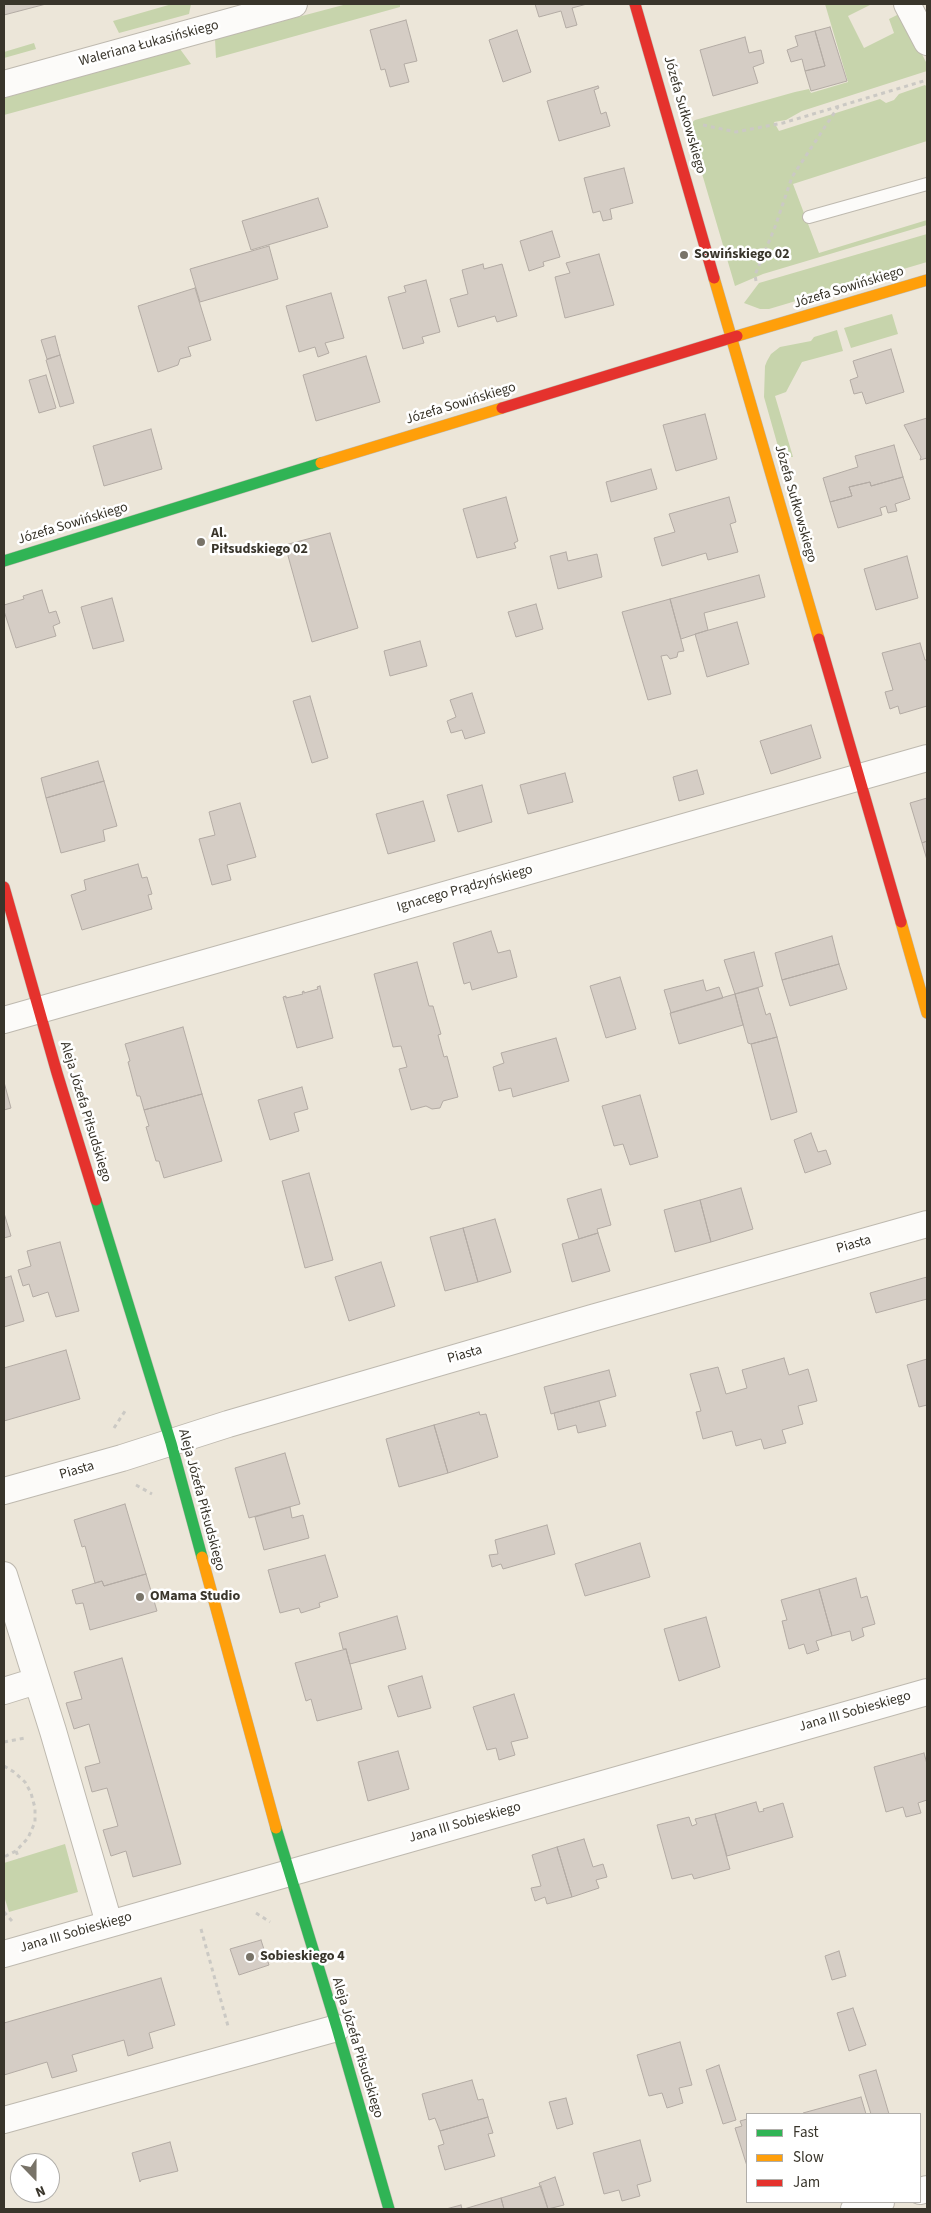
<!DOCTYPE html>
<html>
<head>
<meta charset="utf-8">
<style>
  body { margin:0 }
  #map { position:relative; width:931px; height:2213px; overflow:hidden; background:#ece6d9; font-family:"Source Sans 3",sans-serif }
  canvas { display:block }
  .frame { position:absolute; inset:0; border:5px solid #39352b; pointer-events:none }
  .legend { position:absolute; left:746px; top:2113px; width:175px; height:90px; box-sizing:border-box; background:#fff; border:1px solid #b0aeaa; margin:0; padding:6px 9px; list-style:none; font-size:15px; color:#39352b }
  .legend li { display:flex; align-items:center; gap:10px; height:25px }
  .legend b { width:25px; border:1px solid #b0aeaa }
  .north { position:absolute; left:10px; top:2153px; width:50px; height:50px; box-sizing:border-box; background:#fff; border:1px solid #b0aeaa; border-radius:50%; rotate:158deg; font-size:14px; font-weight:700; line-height:20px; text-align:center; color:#39352b }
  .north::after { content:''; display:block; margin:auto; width:18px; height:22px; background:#787368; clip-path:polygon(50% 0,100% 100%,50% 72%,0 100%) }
</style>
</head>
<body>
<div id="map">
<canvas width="931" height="2213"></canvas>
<div class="frame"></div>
<ul class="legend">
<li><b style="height:6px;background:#30b455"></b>Fast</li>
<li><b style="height:6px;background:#ff9f0a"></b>Slow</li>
<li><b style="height:6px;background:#e5322d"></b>Jam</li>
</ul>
<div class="north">N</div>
</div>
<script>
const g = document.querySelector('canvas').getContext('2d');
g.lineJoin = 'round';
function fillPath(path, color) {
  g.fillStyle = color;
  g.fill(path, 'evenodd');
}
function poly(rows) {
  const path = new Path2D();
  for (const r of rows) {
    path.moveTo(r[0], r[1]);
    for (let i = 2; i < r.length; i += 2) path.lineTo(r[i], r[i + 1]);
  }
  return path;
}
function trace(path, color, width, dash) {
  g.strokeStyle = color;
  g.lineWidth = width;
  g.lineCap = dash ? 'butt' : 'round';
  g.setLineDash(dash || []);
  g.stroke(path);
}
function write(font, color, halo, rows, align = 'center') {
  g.font = font + ' "Source Sans 3",sans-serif';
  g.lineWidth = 5;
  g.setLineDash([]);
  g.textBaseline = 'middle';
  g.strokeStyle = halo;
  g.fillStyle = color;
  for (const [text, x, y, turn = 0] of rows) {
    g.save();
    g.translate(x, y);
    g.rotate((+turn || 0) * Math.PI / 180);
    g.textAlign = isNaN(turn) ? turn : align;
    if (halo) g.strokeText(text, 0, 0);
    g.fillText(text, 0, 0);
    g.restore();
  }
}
const green = poly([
  [172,4,191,4,189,14,119,33,113,21],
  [347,4,400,4,400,7,216,58,215,39],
  [825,4,872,4,848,16,864,48,894,33,889,19,901,13,927,64,927,71,802,111,786,120,774,122,779,131,880,99,886,103,894,100,899,94,925,85,927,87,927,141,793,184,819,253,927,220,927,225,763,274,735,286,688,126,695,120,795,92,809,89,811,93,848,82],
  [34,43,36,49,4,58,4,52],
  [180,49,191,64,4,115,4,98],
  [927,234,927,262,769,309,760,309,744,303,759,283],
  [892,314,898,334,851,348,844,328],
  [837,330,843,351,802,362,786,392,775,396,793,457,781,457,764,397,765,366,767,361,771,354,780,347,811,341,814,337],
  [65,1844,78,1892,9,1912,4,1896,4,1863]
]);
const building = poly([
  [4,4,46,4,4,15,4,4],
  [535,4,587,4,572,8,577,25,566,28,561,11,539,17,535,4],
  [406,20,417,61,404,64,409,82,390,87,385,69,381,70,370,30,406,20],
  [830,27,847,81,811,91,805,71,825,66,815,31,830,27],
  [517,30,531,72,503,82,489,40,517,30],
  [815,31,825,66,805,71,802,59,791,62,787,50,798,46,795,36,815,31],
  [745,37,749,53,761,50,764,63,753,67,758,83,713,96,700,50,745,37],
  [598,86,599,88,594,90,601,114,606,112,610,126,559,141,547,101,598,86],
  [624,168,633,203,610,209,612,219,603,221,600,211,593,213,584,178,624,168],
  [318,198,328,227,251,250,242,221,318,198],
  [552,231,560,257,543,262,544,266,529,271,520,241,552,231],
  [269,246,278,279,200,302,190,269,269,246],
  [599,254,614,305,565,318,555,277,570,273,566,263,599,254],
  [483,264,484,269,502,264,517,316,497,322,495,316,458,327,450,299,468,294,462,270,483,264],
  [426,280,440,332,422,337,424,343,403,349,388,297,406,292,404,286,426,280],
  [195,288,211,340,188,347,191,356,180,359,178,365,158,372,138,306,195,288],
  [331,293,344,338,325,343,329,353,318,357,315,347,299,352,286,306,331,293],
  [55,336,60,355,47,359,41,340,55,336],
  [891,349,904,392,866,404,862,392,854,394,850,380,858,377,853,361,891,349],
  [60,355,74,403,60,407,46,360,60,355],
  [366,356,380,402,316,421,303,375,366,356],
  [46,375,56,408,39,413,29,380,46,375],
  [705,414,717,459,676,471,663,425,705,414],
  [927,418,927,458,920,460,921,457,904,425,927,418],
  [151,429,162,469,104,486,93,446,151,429],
  [894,445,903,477,871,486,870,482,849,487,852,496,830,502,823,478,858,467,855,456,894,445],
  [651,469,657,489,611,502,606,482,651,469],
  [903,477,910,499,895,504,897,511,888,513,886,506,880,508,882,515,838,528,830,502,852,496,849,487,870,482,871,486,903,477],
  [506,497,518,541,514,543,516,548,477,558,463,509,506,497],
  [729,497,736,522,730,524,738,552,708,560,706,553,662,566,654,538,675,532,669,514,729,497],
  [330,533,358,628,312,642,285,545,330,533],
  [566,552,568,561,597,554,602,577,558,589,550,556,566,552],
  [907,556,918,598,876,610,864,569,907,556],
  [759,575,765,597,704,613,708,630,681,639,670,599,759,575],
  [42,590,49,613,56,611,60,623,53,626,56,636,16,648,4,611,4,605,24,599,23,596,42,590],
  [112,598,124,641,93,649,81,607,112,598],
  [670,599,684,651,678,652,677,657,670,659,667,655,661,656,671,694,648,700,622,612,670,599],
  [536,604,543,629,516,637,508,612,536,604],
  [737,622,749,664,707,677,695,634,737,622],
  [420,641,427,666,390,676,384,651,420,641],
  [920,643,925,660,927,660,927,706,900,714,898,706,890,709,885,692,893,690,882,653,920,643],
  [472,693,485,733,465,739,462,730,451,733,447,721,456,717,450,700,472,693],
  [310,696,328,758,312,763,293,701,310,696],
  [811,725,821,758,771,774,760,741,811,725],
  [98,761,104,781,46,798,41,778,98,761],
  [697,770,704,794,679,801,673,777,697,770],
  [565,773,573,802,528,814,520,785,565,773],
  [104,781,117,826,103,830,105,841,61,853,46,798,104,781],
  [482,785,492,822,458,832,447,795,482,785],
  [927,798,927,841,922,843,910,803,927,798],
  [423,801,435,841,388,854,376,814,423,801],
  [240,803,256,857,227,865,231,880,212,885,199,839,215,835,209,812,240,803],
  [927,841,927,860,922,843,927,841],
  [138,864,142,878,147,877,152,894,148,895,152,909,82,930,71,895,86,890,84,880,138,864],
  [491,931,498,953,510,950,517,977,472,990,470,982,464,984,453,943,491,931],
  [832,936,839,964,782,980,775,953,832,936],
  [754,952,763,986,735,994,724,960,754,952],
  [417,962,429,1006,433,1006,441,1034,438,1035,444,1057,447,1056,458,1097,443,1101,440,1108,432,1109,426,1106,411,1110,399,1069,407,1067,401,1046,393,1047,374,974,417,962],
  [839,964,847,989,790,1006,782,980,839,964],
  [620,977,636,1029,606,1038,590,986,620,977],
  [703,980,706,991,719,987,723,998,671,1013,664,990,703,980],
  [320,986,333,1038,297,1048,283,997,286,996,286,998,303,994,302,992,304,991,304,993,318,989,317,987,320,986],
  [758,988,766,1015,770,1013,777,1037,751,1044,748,1043,735,994,758,988],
  [735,994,743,1025,679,1044,670,1013,735,994],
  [183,1027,202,1094,144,1110,140,1096,137,1096,128,1062,130,1061,125,1044,183,1027],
  [777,1037,797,1112,771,1120,751,1044,777,1037],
  [556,1038,569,1081,513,1097,511,1088,499,1091,493,1067,504,1063,501,1053,556,1038],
  [4,1082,11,1108,4,1110,4,1082],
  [302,1087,308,1109,294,1113,299,1131,270,1140,258,1100,302,1087],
  [202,1094,222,1161,164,1178,159,1161,156,1161,146,1127,149,1126,144,1110,202,1094],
  [640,1095,658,1157,630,1165,623,1144,614,1146,602,1106,640,1095],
  [811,1133,818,1152,826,1150,831,1164,805,1173,794,1140,811,1133],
  [309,1173,333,1260,305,1268,282,1181,309,1173],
  [741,1188,753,1229,711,1242,700,1200,741,1188],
  [601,1189,611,1225,597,1229,598,1233,579,1239,567,1199,601,1189],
  [700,1200,711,1242,675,1252,664,1210,700,1200],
  [4,1213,11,1236,4,1238,4,1213],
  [495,1219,511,1272,478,1282,463,1228,495,1219],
  [463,1228,478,1282,445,1291,430,1237,463,1228],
  [598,1233,610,1271,572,1282,562,1244,598,1233],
  [60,1242,79,1311,56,1317,48,1292,33,1297,29,1284,23,1286,18,1270,31,1266,27,1251,60,1242],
  [381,1262,395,1306,349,1321,335,1277,381,1262],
  [11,1276,24,1321,4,1327,4,1278,11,1276],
  [927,1277,927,1299,876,1313,870,1293,927,1277],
  [66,1350,80,1399,4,1421,4,1368,66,1350],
  [784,1358,789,1375,808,1369,817,1401,798,1406,803,1424,782,1430,786,1443,764,1449,761,1439,736,1446,732,1431,703,1439,696,1412,701,1411,690,1374,718,1367,726,1394,747,1388,742,1370,784,1358],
  [927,1359,927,1405,919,1407,907,1365,927,1359],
  [609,1370,616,1396,551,1414,544,1387,609,1370],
  [599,1401,606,1426,578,1433,576,1425,558,1430,554,1413,599,1401],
  [479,1412,480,1415,486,1414,498,1457,448,1473,434,1425,479,1412],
  [434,1425,448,1473,399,1487,386,1439,434,1425],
  [285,1453,300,1504,249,1518,235,1468,285,1453],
  [125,1504,146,1574,104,1586,102,1581,95,1583,85,1546,82,1547,74,1520,125,1504],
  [290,1507,292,1518,303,1515,309,1538,264,1550,255,1517,290,1507],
  [547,1525,555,1554,503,1569,501,1564,492,1567,489,1555,498,1554,495,1540,547,1525],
  [640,1543,650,1577,585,1596,575,1564,640,1543],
  [325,1555,338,1597,319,1603,320,1607,301,1613,299,1608,280,1613,268,1570,325,1555],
  [146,1574,157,1611,90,1630,83,1603,76,1604,72,1590,102,1581,104,1586,146,1574],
  [856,1578,861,1598,867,1596,875,1624,862,1628,864,1636,852,1641,850,1631,832,1636,819,1589,856,1578],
  [819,1589,832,1636,816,1641,819,1650,807,1654,804,1644,789,1649,782,1621,787,1620,781,1600,819,1589],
  [397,1616,406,1649,350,1664,346,1649,343,1649,339,1633,397,1616],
  [706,1617,720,1667,679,1681,664,1629,706,1617],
  [346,1649,362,1709,317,1721,311,1699,306,1701,295,1663,346,1649],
  [122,1658,181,1864,133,1877,126,1851,111,1856,103,1830,118,1826,107,1788,92,1792,85,1767,100,1763,89,1724,74,1729,66,1703,82,1699,74,1672,122,1658],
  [422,1676,431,1708,398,1717,388,1686,422,1676],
  [514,1694,528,1738,511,1742,515,1755,499,1760,496,1748,487,1750,473,1707,514,1694],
  [398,1751,409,1789,368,1801,358,1762,398,1751],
  [924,1753,927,1764,927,1800,918,1803,921,1813,906,1817,903,1807,886,1812,874,1767,924,1753],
  [756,1802,759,1812,764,1811,763,1809,783,1803,793,1837,727,1856,715,1814,756,1802],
  [715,1814,730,1869,694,1879,692,1874,672,1879,657,1825,689,1817,692,1826,697,1824,695,1819,715,1814],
  [584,1839,593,1867,603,1864,607,1877,596,1880,599,1888,572,1897,557,1847,584,1839],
  [557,1847,572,1897,547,1904,545,1897,535,1901,531,1888,541,1886,532,1855,557,1847],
  [261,1940,269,1965,239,1975,230,1949,261,1940],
  [839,1951,846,1976,832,1980,825,1956,839,1951],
  [161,1978,175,2025,149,2033,153,2048,128,2056,124,2040,72,2055,77,2071,52,2078,47,2062,4,2075,4,2023,161,1978],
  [853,2008,866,2045,849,2051,837,2013,853,2008],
  [680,2042,692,2085,679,2088,683,2103,667,2108,662,2093,649,2096,637,2055,680,2042],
  [719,2065,736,2120,723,2124,706,2070,719,2065],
  [876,2070,889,2114,871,2114,859,2075,876,2070],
  [472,2080,478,2100,483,2099,488,2117,440,2131,435,2118,429,2120,422,2094,472,2080],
  [861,2097,866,2114,804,2114,803,2113,861,2097],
  [566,2098,573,2124,557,2129,549,2102,566,2098],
  [488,2117,493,2133,488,2134,495,2156,445,2170,438,2146,444,2144,440,2131,488,2117],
  [747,2119,747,2166,735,2128,742,2126,740,2121,747,2119],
  [640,2140,651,2181,637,2185,640,2196,622,2201,619,2190,604,2194,593,2153,640,2140],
  [170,2142,178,2171,141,2180,140,2182,132,2153,170,2142],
  [555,2177,564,2205,548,2209,539,2183,555,2177],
  [541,2186,548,2209,504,2209,501,2198,541,2186],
  [501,2198,504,2209,464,2209,501,2198],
  [461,2205,462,2209,446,2209,461,2205]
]);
const path = poly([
  [703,125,736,132,783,123,927,80],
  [756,281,755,275,775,227,792,177,838,107],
  [114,1428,127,1408],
  [136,1485,152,1494],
  [4,1742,25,1738],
  [4,1766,14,1772,25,1782,31,1793,35,1808,35,1822,28,1838,16,1851,4,1857],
  [16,1851,19,1859],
  [4,1912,12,1921],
  [256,1913,270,1922],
  [201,1929,228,2026]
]);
const lane = poly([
  [809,217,927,184]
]);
const street = poly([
  [907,4,927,42],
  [4,84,294,4],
  [4,1020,927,758],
  [4,1491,122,1458,228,1424,592,1318,927,1224],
  [4,1575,53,1731,109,1923],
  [4,1691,36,1681],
  [4,1954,927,1692],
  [4,2120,337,2028],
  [920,2191,927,2189],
  [854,2209,881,2202]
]);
const fast = poly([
  [4,561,321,463],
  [96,1200,171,1443,202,1557],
  [276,1828,337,2028,389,2209]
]);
const slow = poly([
  [714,278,819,639],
  [737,336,927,280],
  [321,463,502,408],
  [901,922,927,1013],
  [202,1557,276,1828]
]);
const jam = poly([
  [635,4,714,278],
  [502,408,737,336],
  [819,639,901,922],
  [4,887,57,1073,96,1200]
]);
const markers = [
  [684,255,5,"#787368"],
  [201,542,5,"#787368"],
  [140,1597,5,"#787368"],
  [250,1957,5,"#787368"]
];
const streetNames = [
  ["Waleriana Łukasińskiego",149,44,-15],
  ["Józefa Sułkowskiego",684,115,74],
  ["Józefa Sowińskiego",849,288,-17],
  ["Józefa Sowińskiego",461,404,-17],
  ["Józefa Sułkowskiego",795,504,74],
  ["Józefa Sowińskiego",73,524,-17],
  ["Ignacego Prądzyńskiego",465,889,-16],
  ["Aleja Józefa Piłsudskiego",85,1112,73],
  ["Piasta",854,1245,-16],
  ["Piasta",465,1355,-16],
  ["Piasta",77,1471,-16],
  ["Aleja Józefa Piłsudskiego",201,1500,75],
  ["Jana III Sobieskiego",855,1712,-16],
  ["Jana III Sobieskiego",465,1823,-16],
  ["Jana III Sobieskiego",76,1933,-16],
  ["Aleja Józefa Piłsudskiego",357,2048,73]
];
const poiNames = [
  ["Sowińskiego 02",694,255],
  ["Al.",211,534],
  ["Piłsudskiego 02",211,550],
  ["OMama Studio",150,1597],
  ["Sobieskiego 4",260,1957]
];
fillPath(green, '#c7d4ac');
fillPath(building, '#d5cdc5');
trace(building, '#b3aba4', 1);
trace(lane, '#beb9af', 14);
trace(street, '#beb9af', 28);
trace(fast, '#beb9af', 12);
trace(slow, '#beb9af', 12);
trace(jam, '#beb9af', 12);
trace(path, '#cbc9c4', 3, [4, 4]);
trace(lane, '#fcfbf9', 12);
trace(street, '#fcfbf9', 26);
trace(fast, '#30b455', 11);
trace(slow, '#ff9f0a', 11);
trace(jam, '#e5322d', 11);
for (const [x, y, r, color] of markers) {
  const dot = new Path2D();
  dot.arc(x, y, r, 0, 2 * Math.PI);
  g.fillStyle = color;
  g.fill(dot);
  trace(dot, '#fff', 2);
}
write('14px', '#39352b', '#fff', streetNames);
write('bold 14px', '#39352b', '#fff', poiNames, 'left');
</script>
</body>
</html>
